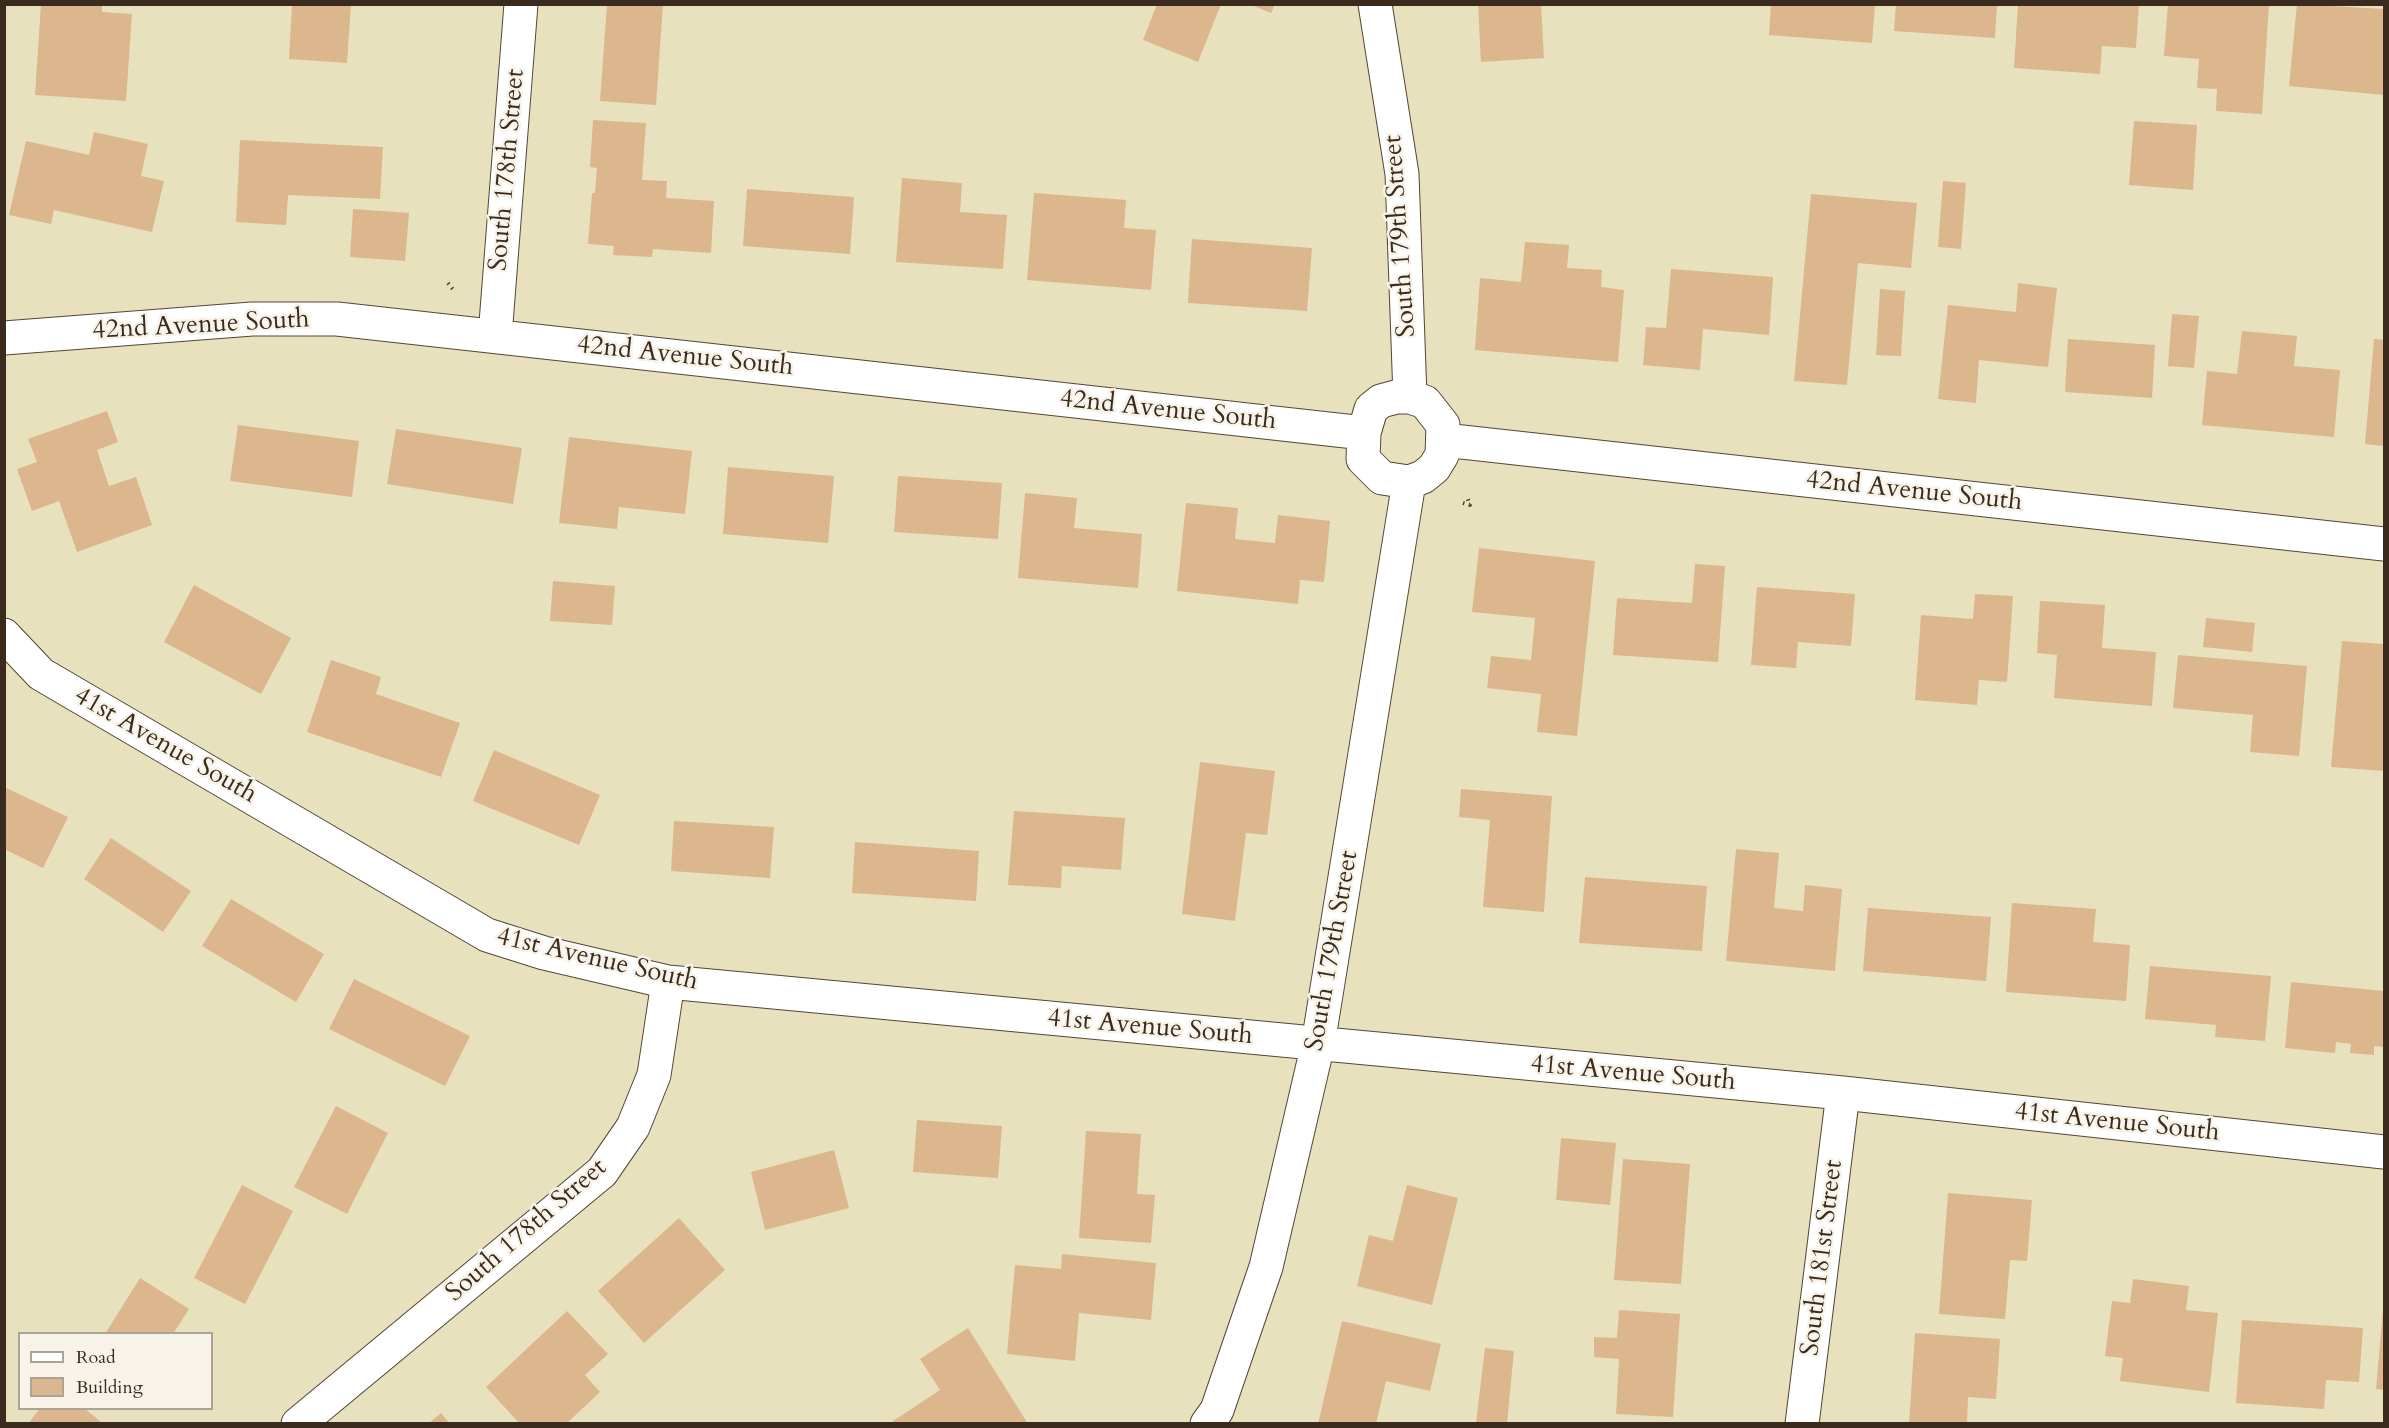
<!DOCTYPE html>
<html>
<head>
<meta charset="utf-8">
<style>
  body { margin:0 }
  #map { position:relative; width:2389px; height:1428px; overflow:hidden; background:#e7e1be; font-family:Cardo,serif }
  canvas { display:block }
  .frame { position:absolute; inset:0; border:6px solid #3b2a1e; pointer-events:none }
  .legend { position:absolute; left:18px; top:1332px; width:195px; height:78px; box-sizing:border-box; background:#f7f3e8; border:2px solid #aca397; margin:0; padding:8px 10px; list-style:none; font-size:18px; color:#3b2a1e }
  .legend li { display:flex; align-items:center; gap:12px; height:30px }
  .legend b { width:30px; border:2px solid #aca397 }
</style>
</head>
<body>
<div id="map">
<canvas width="2389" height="1428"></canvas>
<div class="frame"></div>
<ul class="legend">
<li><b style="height:8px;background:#fff"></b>Road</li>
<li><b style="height:16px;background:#dcb78d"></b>Building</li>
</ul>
</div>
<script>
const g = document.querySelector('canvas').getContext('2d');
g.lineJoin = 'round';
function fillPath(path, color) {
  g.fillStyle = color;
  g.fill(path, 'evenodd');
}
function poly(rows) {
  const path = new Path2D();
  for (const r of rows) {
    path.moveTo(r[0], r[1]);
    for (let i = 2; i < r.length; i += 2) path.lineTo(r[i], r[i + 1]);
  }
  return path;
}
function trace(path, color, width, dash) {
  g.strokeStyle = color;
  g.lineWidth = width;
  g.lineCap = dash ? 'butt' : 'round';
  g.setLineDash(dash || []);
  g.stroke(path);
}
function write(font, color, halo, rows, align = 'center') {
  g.font = font + ' Cardo,serif';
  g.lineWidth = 5;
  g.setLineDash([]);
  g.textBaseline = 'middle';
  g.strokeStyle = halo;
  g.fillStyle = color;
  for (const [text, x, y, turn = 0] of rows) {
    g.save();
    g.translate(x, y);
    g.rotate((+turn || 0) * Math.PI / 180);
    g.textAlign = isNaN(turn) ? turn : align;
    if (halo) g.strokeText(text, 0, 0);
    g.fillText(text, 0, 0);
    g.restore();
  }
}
const building = poly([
  [41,4,102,4,102,12,132,14,126,101,35,95],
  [292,4,351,4,347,63,289,59],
  [607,4,663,4,656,105,600,101],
  [1157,4,1221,4,1198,62,1143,40],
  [1249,4,1275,4,1271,13],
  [1478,4,1541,4,1544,58,1481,62],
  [1771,4,1875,4,1872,43,1769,35],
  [1896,4,1997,4,1995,38,1894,31],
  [2018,4,2139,4,2136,48,2102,46,2100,74,2014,68],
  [2168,4,2269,4,2262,114,2216,111,2217,89,2197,88,2199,59,2164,56],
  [2297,4,2384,9,2384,95,2289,86],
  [593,120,646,123,642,180,667,181,666,198,714,201,711,253,653,249,652,257,613,255,614,246,588,244,592,193,595,193,597,168,590,167],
  [2134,121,2197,125,2193,190,2129,185],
  [94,132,148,144,141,176,164,181,152,232,54,210,51,224,9,215,26,141,89,155],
  [240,140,383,147,380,199,288,195,286,225,236,222],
  [902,178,962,183,960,212,1007,215,1003,269,896,262],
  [1943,181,1966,183,1961,249,1938,247],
  [747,189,854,197,850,254,743,246],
  [1034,193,1126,200,1124,228,1156,230,1151,290,1027,280],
  [1811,194,1917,203,1911,268,1858,263,1847,385,1794,381],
  [353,209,409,213,405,261,350,257],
  [1192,239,1312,248,1307,311,1188,303],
  [1525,242,1569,245,1567,268,1602,270,1601,287,1624,290,1618,362,1475,350,1480,278,1521,282],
  [1671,269,1773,277,1769,335,1703,329,1700,370,1643,365,1646,327,1666,328],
  [2018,283,2057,288,2048,367,1979,360,1976,403,1938,399,1948,305,2016,312],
  [1880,289,1905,291,1901,356,1876,355],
  [2172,314,2199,316,2194,368,2168,366],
  [2242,331,2297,336,2294,366,2340,370,2334,437,2202,425,2207,371,2237,374],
  [2068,339,2155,345,2152,398,2065,392],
  [2374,339,2384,340,2384,446,2365,444],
  [107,411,118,442,97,450,109,486,136,477,152,525,77,552,59,501,32,511,17,469,37,462,28,439],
  [238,425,359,441,352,497,230,481],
  [396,429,522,448,513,504,387,484],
  [569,437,692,451,685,514,619,507,617,529,559,523],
  [728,467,834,476,828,543,723,534],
  [898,476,1002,483,998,539,894,532],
  [1025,493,1077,498,1074,528,1142,534,1138,588,1018,578],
  [1186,503,1238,508,1235,539,1275,543,1278,515,1330,521,1324,582,1300,580,1298,604,1177,591],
  [1479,548,1595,561,1577,736,1537,732,1541,694,1487,688,1491,656,1531,660,1535,618,1472,612],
  [1695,564,1725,566,1718,662,1613,655,1617,598,1692,603],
  [553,581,615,586,612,625,550,621],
  [194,585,291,638,261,694,164,642],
  [1757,587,1855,594,1851,646,1798,642,1796,668,1751,665],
  [1975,594,2013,596,2007,682,1979,680,1977,705,1915,700,1921,615,1973,619],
  [2040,601,2105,605,2102,648,2156,652,2152,706,2054,698,2057,655,2037,653],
  [2206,618,2255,623,2252,652,2203,647],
  [2342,641,2384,644,2384,771,2331,767],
  [2178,655,2307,666,2299,756,2250,752,2253,715,2173,708],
  [331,660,381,677,376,694,460,723,441,777,307,732],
  [494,750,600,795,579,845,473,801],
  [1200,762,1275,771,1267,835,1246,833,1235,921,1182,914],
  [4,787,68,817,43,868,4,849],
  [1461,789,1552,796,1544,912,1483,907,1490,820,1459,817],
  [1014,811,1125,818,1121,870,1062,866,1061,888,1008,885],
  [674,821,774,827,770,878,671,871],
  [111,838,191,891,163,932,84,879],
  [855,842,979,851,976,901,852,893],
  [1736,849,1779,853,1774,908,1803,911,1805,885,1842,889,1835,971,1726,961],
  [1585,877,1707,886,1702,951,1579,943],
  [231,899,324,954,296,1002,202,946],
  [2012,903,2096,909,2093,942,2130,945,2126,1001,2006,992],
  [1868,908,1991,917,1986,981,1863,971],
  [2150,966,2271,976,2265,1041,2215,1037,2216,1025,2145,1019],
  [354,979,470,1036,445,1086,329,1029],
  [2291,982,2384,991,2384,1047,2374,1046,2374,1055,2350,1053,2351,1044,2336,1042,2335,1053,2285,1048],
  [336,1106,388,1133,347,1214,294,1187],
  [917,1120,1002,1126,998,1178,913,1172],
  [1086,1131,1141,1134,1137,1194,1155,1195,1151,1243,1079,1238],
  [1561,1138,1616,1143,1610,1205,1556,1200],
  [834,1150,849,1208,765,1230,751,1172],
  [1623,1159,1690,1164,1681,1284,1614,1280],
  [242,1185,293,1211,245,1304,194,1278],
  [1407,1185,1458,1198,1432,1305,1357,1286,1369,1235,1393,1241],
  [1948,1193,2032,1200,2027,1261,2010,1260,2005,1319,1939,1314],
  [679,1218,725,1270,644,1343,598,1291],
  [1062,1254,1156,1263,1151,1320,1079,1313,1075,1361,1007,1354,1015,1265,1061,1269],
  [140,1278,189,1309,173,1334,105,1334],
  [2133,1279,2189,1286,2186,1310,2218,1313,2209,1392,2120,1381,2123,1358,2105,1356,2112,1301,2130,1303],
  [2383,1309,2384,1309,2384,1390,2376,1389],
  [1619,1310,1680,1314,1673,1417,1616,1414,1619,1359,1594,1357,1594,1337,1617,1338],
  [567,1311,608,1354,585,1375,600,1392,566,1424,520,1424,486,1387],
  [2242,1320,2363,1328,2359,1382,2326,1380,2324,1409,2236,1403],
  [1342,1321,1441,1344,1430,1391,1386,1381,1376,1424,1318,1424],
  [968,1328,1028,1424,895,1424,893,1421,940,1390,920,1359],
  [1915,1333,2000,1339,1996,1399,1968,1397,1967,1424,1909,1424],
  [1485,1348,1514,1351,1507,1424,1476,1423],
  [40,1408,84,1408,101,1422,28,1424],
  [441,1413,450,1424,428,1424]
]);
const path = poly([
  [448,283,455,292],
  [1463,503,1470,505,1467,497]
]);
const minor = poly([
  [1375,4,1402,174,1410,397],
  [495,336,521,4],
  [4,338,252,319,337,319,1364,433],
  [1396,397,1410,397,1425,402,1443,425,1442,455,1434,468,1423,477,1409,482,1382,478,1363,459,1364,433,1371,409,1381,401,1396,397],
  [1444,440,2384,544],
  [4,635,41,674,487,935,544,953,668,982,1843,1093,2384,1152],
  [298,1424,602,1172,633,1127,654,1075,668,982],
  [1207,1424,1217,1410,1266,1267,1318,1044,1409,482],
  [1802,1424,1843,1093]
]);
const streetNames = [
  ["South 178th Street",508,170,-85],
  ["South 179th Street",1401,236,-94],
  ["42nd Avenue South",201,326,-3],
  ["42nd Avenue South",685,357,6],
  ["42nd Avenue South",1168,411,6],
  ["42nd Avenue South",1914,492,6],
  ["41st Avenue South",165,746,30],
  ["South 179th Street",1333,951,-80],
  ["41st Avenue South",597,960,13],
  ["41st Avenue South",1150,1028,5],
  ["41st Avenue South",1633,1074,5],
  ["41st Avenue South",2117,1123,6],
  ["South 178th Street",527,1231,-41],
  ["South 181st Street",1823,1258,-83]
];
fillPath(building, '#dcb78d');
trace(minor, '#554536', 35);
trace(path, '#554536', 4, [1.5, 4.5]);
trace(minor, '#fff', 33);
write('26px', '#3b2a1e', '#f7f3e8', streetNames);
</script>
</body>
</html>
